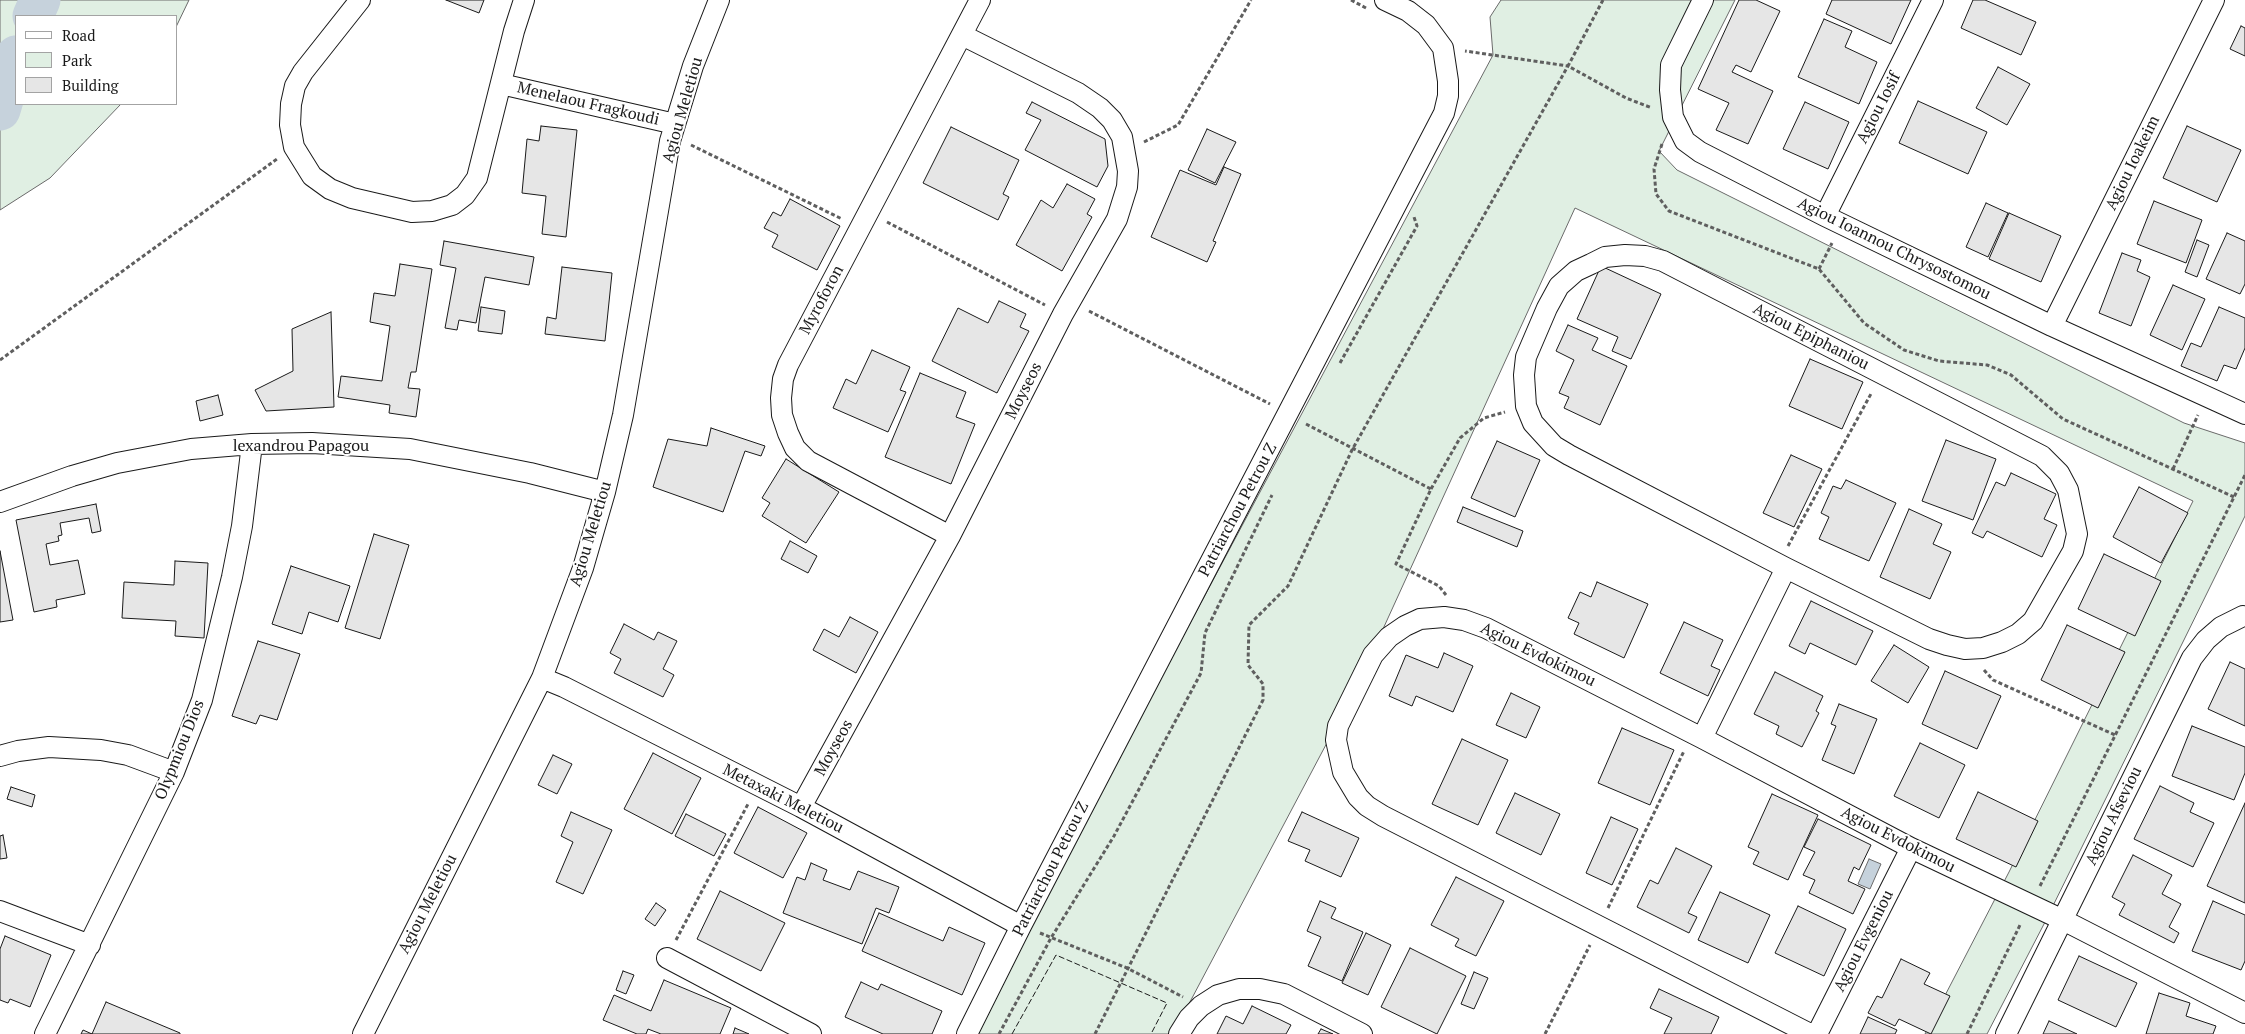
<!DOCTYPE html>
<html>
<head>
<meta charset="utf-8">
<style>
  body { margin:0 }
  #map { position:relative; width:2245px; height:1034px; overflow:hidden; background:#fff; font-family:"PT Serif",serif }
  canvas { display:block }
  .legend { position:absolute; left:15px; top:15px; width:162px; height:90px; box-sizing:border-box; background:#fff; border:1px solid #a3a3a3; margin:0; padding:6px 9px; list-style:none; font-size:15px; color:#1a1a1a }
  .legend li { display:flex; align-items:center; gap:10px; height:25px }
  .legend b { width:25px; border:1px solid #a3a3a3 }
</style>
</head>
<body>
<div id="map">
<canvas width="2245" height="1034"></canvas>
<ul class="legend">
<li><b style="height:6px;background:#fff"></b>Road</li>
<li><b style="height:14px;background:#e0efe3"></b>Park</li>
<li><b style="height:14px;background:#e6e6e6"></b>Building</li>
</ul>
</div>
<script>
const g = document.querySelector('canvas').getContext('2d');
g.lineJoin = 'round';
function fillPath(path, color) {
  g.fillStyle = color;
  g.fill(path, 'evenodd');
}
function poly(rows) {
  const path = new Path2D();
  for (const r of rows) {
    path.moveTo(r[0], r[1]);
    for (let i = 2; i < r.length; i += 2) path.lineTo(r[i], r[i + 1]);
  }
  return path;
}
function trace(path, color, width, dash) {
  g.strokeStyle = color;
  g.lineWidth = width;
  g.lineCap = dash ? 'butt' : 'round';
  g.setLineDash(dash || []);
  g.stroke(path);
}
function write(font, color, halo, rows, align = 'center') {
  g.font = font + ' "PT Serif",serif';
  g.lineWidth = 4;
  g.setLineDash([]);
  g.textBaseline = 'middle';
  g.strokeStyle = halo;
  g.fillStyle = color;
  for (const [text, x, y, turn = 0] of rows) {
    g.save();
    g.translate(x, y);
    g.rotate((+turn || 0) * Math.PI / 180);
    g.textAlign = isNaN(turn) ? turn : align;
    if (halo) g.strokeText(text, 0, 0);
    g.fillText(text, 0, 0);
    g.restore();
  }
}
const green = poly([
  [0,0,189,0,176,27,176,16,16,16,16,104,121,104,50,178,0,210,0,0],
  [1501,0,1735,0,1659,151,1677,170,2184,423,2245,443,2245,516,2044,924,1987,1034,1925,1034,2009,872,2193,501,1575,208,1357,686,1173,1034,971,1034,1493,55,1490,17,1501,0]
]);
const water = poly([
  [1869,859,1881,864,1870,889,1858,884,1869,859]
]);
const river = poly([
  [33,16,40,0],
  [0,110,16,56]
]);
const building = poly([
  [446,0,484,0,479,13,446,0],
  [1739,0,1756,0,1780,11,1751,72,1736,65,1732,72,1773,91,1748,144,1716,130,1729,103,1698,89,1739,0],
  [1832,0,1911,0,1891,44,1826,14,1832,0],
  [1973,0,1985,0,2036,22,2021,55,1961,28,1973,0],
  [1824,19,1852,31,1845,47,1877,62,1859,104,1798,77,1824,19],
  [2241,26,2245,28,2245,56,2230,49,2241,26],
  [1998,67,2030,84,2007,125,1976,108,1998,67],
  [1918,101,1987,132,1968,174,1899,143,1918,101],
  [1032,102,1105,139,1108,166,1097,187,1025,150,1041,120,1026,113,1032,102],
  [1805,102,1849,122,1828,169,1783,149,1805,102],
  [541,126,577,130,566,237,542,234,546,196,522,193,527,139,539,141,541,126],
  [2187,126,2241,150,2217,202,2163,178,2187,126],
  [951,127,1019,160,1003,194,1009,197,998,220,923,183,951,127],
  [1207,129,1236,142,1215,183,1188,170,1207,129],
  [1224,167,1241,174,1213,241,1216,242,1207,262,1151,237,1180,170,1216,185,1224,167],
  [1067,184,1095,199,1087,214,1092,217,1062,271,1016,245,1041,200,1053,208,1067,184],
  [790,199,840,226,817,270,772,247,778,235,764,228,773,212,781,216,790,199],
  [2154,201,2202,220,2186,263,2137,244,2154,201],
  [1986,203,2008,213,1988,257,1966,247,1986,203],
  [2009,213,2061,236,2041,282,1989,259,2009,213],
  [2227,233,2245,241,2245,284,2240,294,2206,279,2227,233],
  [2197,240,2209,245,2197,277,2185,272,2197,240],
  [444,241,534,257,529,285,485,277,476,323,459,320,457,330,445,328,456,268,440,265,444,241],
  [2122,253,2141,260,2137,271,2150,277,2131,326,2099,313,2122,253],
  [400,264,432,269,416,372,411,372,408,388,420,389,416,417,389,413,390,405,338,397,341,376,382,381,390,326,370,322,374,293,395,296,400,264],
  [1601,266,1661,294,1631,359,1612,351,1618,337,1577,319,1601,266],
  [562,267,612,273,605,341,545,334,547,317,556,319,562,267],
  [2173,285,2205,299,2182,350,2150,335,2173,285],
  [999,301,1026,314,1020,327,1029,331,997,393,932,361,958,308,988,323,999,301],
  [481,307,505,311,502,334,478,331,481,307],
  [2219,307,2245,318,2245,348,2236,369,2224,365,2217,381,2181,366,2191,343,2201,347,2219,307],
  [331,312,334,407,266,411,255,390,293,371,292,329,331,312],
  [1568,325,1598,338,1592,350,1627,366,1600,425,1564,408,1569,397,1559,393,1574,360,1556,351,1568,325],
  [872,350,910,367,900,390,906,392,888,432,833,408,846,379,856,384,872,350],
  [1810,359,1863,382,1842,429,1789,406,1810,359],
  [920,373,966,392,956,417,975,424,951,484,885,457,920,373],
  [218,395,223,415,200,421,196,401,218,395],
  [711,428,765,446,761,456,745,451,723,512,653,487,668,439,707,446,711,428],
  [1946,440,1996,459,1973,520,1922,501,1946,440],
  [1497,441,1540,460,1515,517,1471,498,1497,441],
  [1791,455,1822,469,1794,527,1763,513,1791,455],
  [786,459,839,492,806,543,762,516,770,503,762,498,786,459],
  [2011,473,2056,494,2044,519,2057,525,2042,557,1987,531,1983,538,1972,533,1996,482,2005,486,2011,473],
  [1846,480,1896,503,1869,561,1819,539,1829,517,1821,513,1833,486,1841,489,1846,480],
  [2139,487,2188,513,2161,563,2113,537,2139,487],
  [96,504,101,531,92,533,89,518,60,523,62,535,58,536,59,541,46,544,50,565,78,560,85,594,56,600,57,607,34,612,16,520,96,504],
  [1463,507,1523,531,1517,547,1457,522,1463,507],
  [1909,509,1942,524,1933,544,1951,552,1930,599,1880,577,1909,509],
  [374,534,409,545,380,639,345,628,374,534],
  [790,541,817,556,808,573,781,559,790,541],
  [0,551,13,620,0,622,0,551],
  [2104,554,2161,581,2135,636,2078,609,2104,554],
  [175,561,208,563,204,638,175,636,176,621,122,618,124,582,174,585,175,561],
  [291,566,350,586,338,622,309,612,302,634,272,624,291,566],
  [1597,582,1648,604,1624,658,1574,634,1579,623,1568,618,1580,592,1591,597,1597,582],
  [1811,601,1873,631,1856,665,1810,643,1805,654,1789,646,1811,601],
  [850,617,878,632,856,673,813,650,824,629,839,637,850,617],
  [1684,622,1723,640,1711,666,1720,670,1708,696,1660,673,1684,622],
  [624,624,654,640,658,632,677,641,663,669,674,675,663,697,614,673,621,659,610,653,624,624],
  [2067,625,2125,652,2098,708,2041,680,2067,625],
  [258,641,300,654,277,720,260,715,256,724,232,716,258,641],
  [1894,645,1929,667,1908,703,1871,681,1894,645],
  [1444,653,1473,666,1453,712,1416,696,1412,706,1389,696,1406,655,1438,668,1444,653],
  [2230,662,2245,669,2245,726,2208,709,2230,662],
  [1945,671,2001,696,1977,749,1922,724,1945,671],
  [1775,672,1823,696,1816,711,1819,713,1802,747,1776,734,1779,726,1754,714,1775,672],
  [1511,693,1540,707,1526,738,1496,725,1511,693],
  [1839,704,1877,719,1854,774,1822,760,1836,726,1831,724,1839,704],
  [2192,726,2245,747,2245,773,2234,800,2172,776,2192,726],
  [1622,728,1674,750,1650,805,1598,783,1622,728],
  [1462,739,1508,760,1478,825,1432,804,1462,739],
  [1920,743,1965,765,1939,818,1894,796,1920,743],
  [653,753,701,778,672,834,624,809,653,753],
  [553,755,572,764,557,794,538,785,553,755],
  [2160,786,2194,803,2190,812,2214,823,2193,867,2134,839,2160,786],
  [11,787,35,795,32,807,7,799,11,787],
  [1978,792,2038,821,2016,867,1956,839,1978,792],
  [1515,793,1560,814,1541,855,1496,833,1515,793],
  [1772,794,1818,815,1788,880,1753,864,1759,852,1748,847,1772,794],
  [2245,803,2245,903,2207,886,2245,803],
  [758,807,807,833,783,878,734,853,758,807],
  [571,812,612,830,583,894,556,882,573,842,561,836,571,812],
  [1302,812,1359,838,1341,877,1305,861,1310,850,1288,841,1302,812],
  [686,814,726,834,714,856,675,836,686,814],
  [1611,817,1638,829,1612,885,1586,873,1611,817],
  [1818,819,1871,845,1859,870,1854,867,1848,881,1865,889,1853,914,1809,893,1815,880,1803,875,1815,852,1804,847,1818,819],
  [3,835,7,858,0,859,0,836,3,835],
  [1676,848,1712,866,1688,913,1697,917,1689,933,1637,907,1650,880,1658,884,1676,848],
  [2133,855,2172,875,2162,894,2181,904,2169,927,2179,933,2174,943,2119,915,2125,904,2112,897,2133,855],
  [811,863,827,870,823,880,850,890,858,871,899,887,889,913,876,908,862,944,783,913,797,877,805,880,811,863],
  [1456,877,1504,901,1476,956,1455,946,1459,939,1431,925,1456,877],
  [720,891,785,923,761,971,697,939,720,891],
  [1720,892,1770,915,1748,963,1698,940,1720,892],
  [1320,901,1336,908,1331,918,1363,932,1342,981,1308,966,1321,937,1307,931,1320,901],
  [2213,901,2245,915,2245,961,2241,970,2192,951,2213,901],
  [656,903,666,910,655,926,645,919,656,903],
  [1798,906,1846,929,1824,976,1775,953,1798,906],
  [879,913,943,941,949,927,985,943,962,995,862,951,879,913],
  [1366,933,1391,945,1368,995,1342,983,1366,933],
  [5,936,51,955,30,1007,10,999,8,1003,0,1000,0,949,5,936],
  [1410,948,1466,976,1437,1034,1381,1007,1410,948],
  [2079,956,2137,983,2116,1027,2058,1000,2079,956],
  [1901,959,1930,973,1924,984,1950,996,1931,1034,1899,1019,1895,1026,1868,1013,1877,996,1882,998,1901,959],
  [623,971,634,975,626,994,616,990,623,971],
  [1474,972,1488,978,1474,1009,1461,1004,1474,972],
  [664,980,731,1008,720,1034,661,1034,648,1029,646,1034,637,1034,603,1020,614,995,651,1011,664,980],
  [861,982,878,990,881,984,942,1011,932,1034,883,1034,845,1017,861,982],
  [1659,989,1719,1017,1711,1034,1664,1034,1672,1018,1650,1008,1659,989],
  [2159,993,2190,1003,2186,1016,2216,1026,2213,1034,2146,1034,2159,993],
  [106,1002,180,1033,180,1034,81,1034,83,1030,92,1034,106,1002],
  [1252,1006,1291,1025,1286,1034,1217,1034,1226,1016,1243,1024,1252,1006],
  [1868,1017,1897,1030,1895,1034,1860,1034,1868,1017],
  [2049,1021,2077,1034,2043,1034,2049,1021],
  [735,1028,749,1034,733,1034,735,1028],
  [1321,1029,1333,1034,1318,1034,1321,1029]
]);
const path = poly([
  [1351,0,1366,8],
  [1603,0,1568,66,1626,98,1652,108],
  [1144,142,1178,125,1251,0],
  [1662,144,1654,169,1656,194,1669,211,1819,269,1864,323,1904,350,1939,361,1987,365,2011,375,2063,419,2234,497],
  [691,145,842,219],
  [887,222,1045,305],
  [1819,269,1832,243],
  [1089,311,1270,404],
  [0,360,277,159],
  [1340,363,1417,226,1414,217],
  [1306,424,1431,489,1396,564,1439,586,1446,595],
  [2173,469,2198,415],
  [1431,489,1460,438,1484,418,1505,412],
  [1788,546,1872,392],
  [1984,670,1993,680,2115,735],
  [2040,886,2245,475],
  [1608,908,1684,751],
  [1040,933,1127,968,1183,997],
  [676,940,748,804],
  [999,1034,1051,938,1114,836,1201,673,1205,633,1272,495],
  [1095,1034,1263,700,1263,684,1248,665,1249,625,1288,586,1352,450,1568,66,1465,51],
  [1545,1034,1590,945],
  [1967,1034,2021,923]
]);
const minor = poly([
  [360,0,303,72,295,86,291,104,290,125,294,147,312,176,330,189,352,198,412,212,432,211,452,205,465,195,477,178,514,31,524,0],
  [1703,0,1671,65,1670,90,1673,117,1685,141,1700,152,1825,216,2052,326,2245,414],
  [501,84,675,124],
  [1825,216,1933,0],
  [1625,255,1645,256,1663,261,2042,456,2059,473,2068,490,2077,534,2073,551,2033,621,2018,634,2002,642,1983,648,1965,649,1947,645,1929,639,1786,568,1569,455,1554,446,1533,423,1526,406,1524,375,1526,357,1547,308,1559,286,1576,271,1591,264,1605,257,1625,255],
  [2052,326,2214,0],
  [0,502,72,476,117,463,191,449,252,444,312,443,410,449,530,473,605,492],
  [950,536,808,461,795,448,788,433,782,415,781,398,783,379,788,365,980,0],
  [542,678,564,687,801,807,1021,926],
  [1702,738,1786,568],
  [0,756,18,751,49,747,101,750,128,755,174,772],
  [801,807,950,536,1063,314,1117,219,1127,187,1128,171,1122,137,1112,120,1100,108,1078,93,962,35],
  [0,911,90,945],
  [667,958,811,1034],
  [45,1034,174,772,202,700,232,577,242,526,252,444],
  [363,1034,542,678,583,568,605,492,623,415,670,141,693,66,719,0],
  [967,1034,1021,926,1444,113,1448,96,1448,81,1443,48,1426,25,1408,11,1385,0],
  [1179,1034,1189,1018,1201,1006,1218,995,1239,989,1260,989,1284,994,1362,1034],
  [1810,1034,1383,816,1367,806,1358,797,1343,772,1336,740,1338,726,1373,655,1389,637,1405,626,1420,619,1444,617,1464,620,1486,628,1702,738,1911,848,2063,920,2245,1013],
  [1817,1034,1911,848],
  [2006,1034,2192,658,2206,640,2221,627,2243,616]
]);
const fence = poly([
  [1012,1034,1056,955,1167,1003,1151,1034]
]);
const streetNames = [
  ["Menelaou Fragkoudi",588,104,13],
  ["Agiou Iosif",1879,108,-63],
  ["Agiou Meletiou",683,110,-74],
  ["Agiou Ioakeim",2133,163,-64],
  ["Agiou Ioannou Chrysostomou",1894,249,26],
  ["Myroforon",822,300,-62],
  ["Agiou Epiphaniou",1811,337,27],
  ["Moyseos",1024,391,-63],
  ["lexandrou Papagou",301,446],
  ["Patriarchou Petrou Z",1238,510,-62],
  ["Agiou Meletiou",591,534,-73],
  ["Agiou Evdokimou",1538,655,26],
  ["Moyseos",834,748,-61],
  ["Olypmiou Dios",180,750,-68],
  ["Metaxaki Meletiou",783,799,27],
  ["Agiou Afseviou",2114,816,-64],
  ["Agiou Evdokimou",1898,840,27],
  ["Patriarchou Petrou Z",1051,869,-63],
  ["Agiou Meletiou",428,904,-63],
  ["Agiou Evgeniou",1864,941,-63]
];
fillPath(green, '#e0efe3');
trace(green, '#6a6a6a', 1);
fillPath(water, '#c6d2dc');
trace(water, '#6a6a6a', 1);
trace(river, '#c6d2dc', 41);
fillPath(building, '#e6e6e6');
trace(building, '#1a1a1a', 1);
trace(minor, '#1a1a1a', 22);
trace(path, '#5f5f5f', 3, [4, 2.5]);
trace(minor, '#fff', 20);
trace(fence, '#1a1a1a', 1, [6, 2.5]);
write('16px', '#1a1a1a', '#fff', streetNames);
</script>
</body>
</html>
